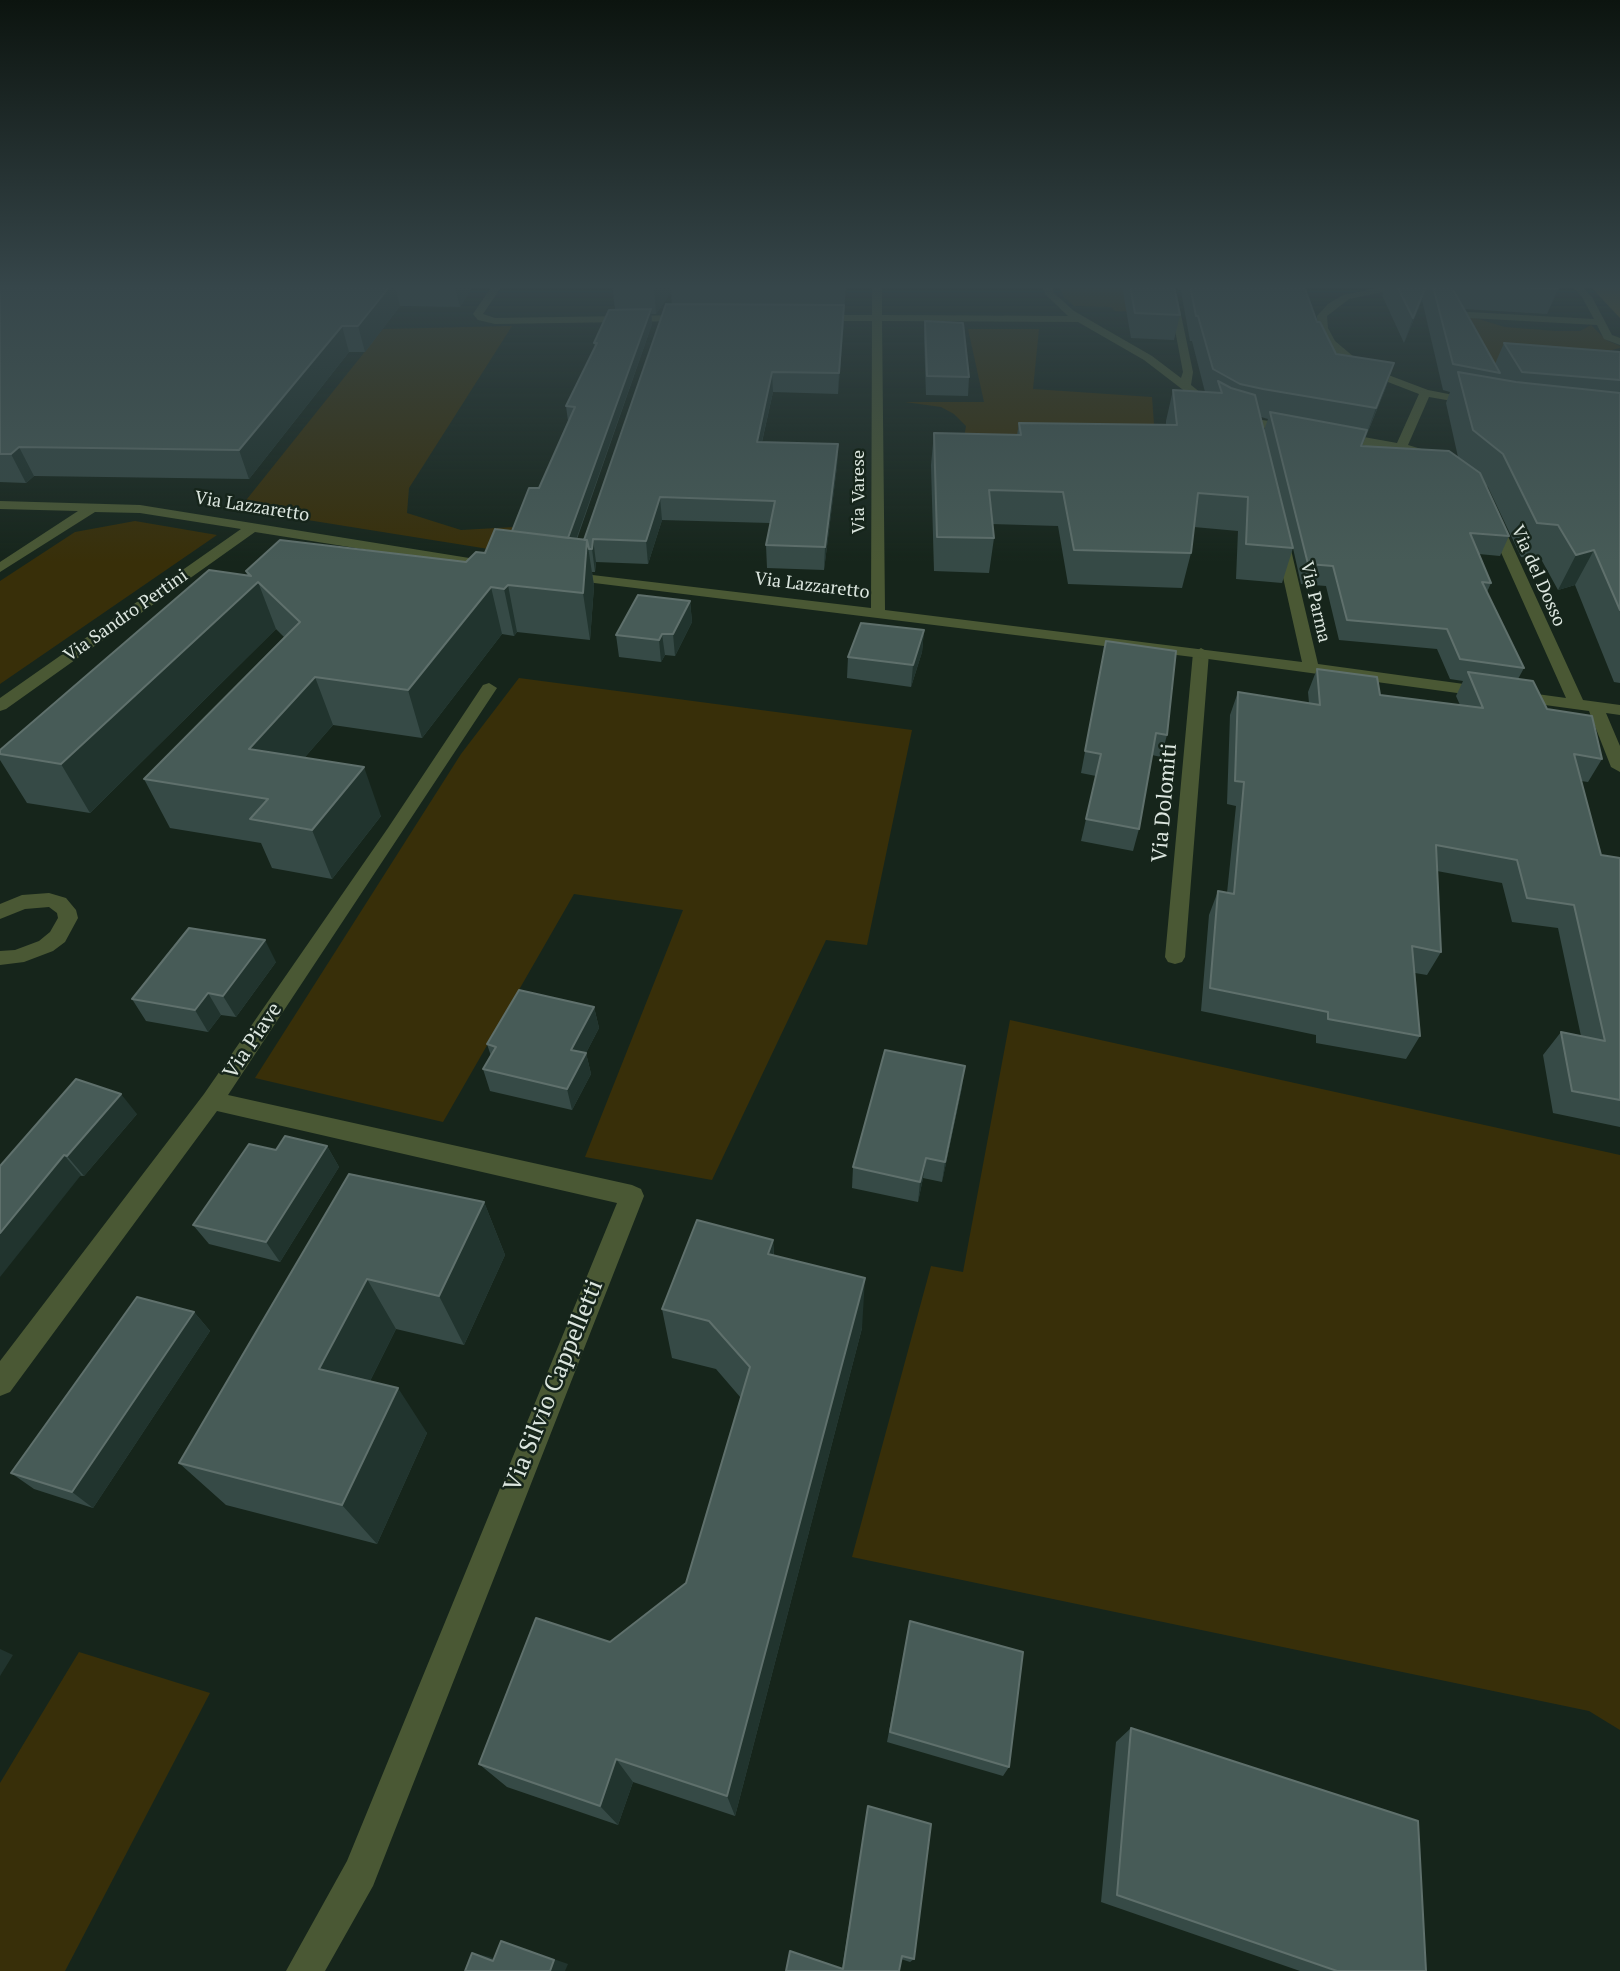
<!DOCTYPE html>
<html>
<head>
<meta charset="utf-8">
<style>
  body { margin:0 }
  canvas { display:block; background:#16251b }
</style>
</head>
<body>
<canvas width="1620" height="1971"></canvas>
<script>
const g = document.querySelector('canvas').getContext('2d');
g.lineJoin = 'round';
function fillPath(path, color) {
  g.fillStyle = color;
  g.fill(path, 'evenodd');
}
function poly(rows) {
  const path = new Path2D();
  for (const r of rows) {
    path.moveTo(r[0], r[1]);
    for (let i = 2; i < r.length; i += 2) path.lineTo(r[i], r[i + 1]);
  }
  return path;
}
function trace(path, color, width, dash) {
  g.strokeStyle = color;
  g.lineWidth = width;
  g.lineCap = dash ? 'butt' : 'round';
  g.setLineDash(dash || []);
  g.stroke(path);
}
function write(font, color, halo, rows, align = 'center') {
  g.font = font + ' "PT Serif",serif';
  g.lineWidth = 5;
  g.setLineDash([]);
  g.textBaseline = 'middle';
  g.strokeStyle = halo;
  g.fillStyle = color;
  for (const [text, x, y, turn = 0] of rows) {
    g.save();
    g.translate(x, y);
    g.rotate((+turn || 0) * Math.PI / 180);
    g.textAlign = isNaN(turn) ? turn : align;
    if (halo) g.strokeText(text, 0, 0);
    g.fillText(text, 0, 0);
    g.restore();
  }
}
const green = poly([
  [1058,286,1165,287,1171,313,1115,311,1111,307,1074,306,1064,297],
  [1458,317,1476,318,1504,327,1556,331,1580,331,1591,325,1606,340,1620,346,1620,348,1608,351,1607,354,1620,373,1485,364],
  [512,326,409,488,407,513,461,530,515,527,501,551,239,509,383,329],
  [968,329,1039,329,1033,389,1152,397,1156,451,964,438,966,426,954,414,941,407,905,402,984,402],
  [135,521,217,535,0,684,0,581,75,532],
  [519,678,912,730,867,945,826,940,712,1180,585,1157,683,910,574,894,443,1122,255,1078,461,754],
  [1010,1020,1620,1155,1620,1730,1589,1711,852,1557,931,1266,963,1272],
  [79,1652,210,1693,65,1971,0,1971,0,1783]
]);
const forest = poly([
  [1590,286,1620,286,1620,318]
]);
const lane = poly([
  [1572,286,1582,286,1592,297,1584,299,1572,286],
  [1201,648,1209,653,1185,957,1182,962,1175,964,1168,962,1165,957,1193,653,1201,648],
  [489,683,497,688,228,1095,632,1185,641,1189,644,1196,373,1886,325,1971,286,1971,347,1861,617,1203,217,1111,10,1392,0,1396,0,1361,204,1094,388,828,483,685,489,683],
  [49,893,66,898,76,910,78,918,65,942,53,951,24,962,0,965,0,951,15,950,39,941,50,932,58,918,57,913,49,907,25,909,0,919,0,904,22,895,49,893]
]);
const street = poly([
  [492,286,502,286,483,314,495,318,688,315,693,318,688,321,495,324,478,320,473,314,492,286],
  [872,286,882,286,882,315,1068,316,1045,294,1042,286,1052,286,1054,293,1074,311,1152,356,1181,378,1183,372,1168,293,1176,291,1193,372,1191,385,1216,405,1256,419,1294,425,1300,429,1294,433,1254,426,1208,409,1144,360,1078,322,882,321,885,610,1302,662,1274,537,1281,533,1288,537,1318,664,1566,698,1487,521,1494,517,1501,521,1583,700,1620,705,1620,715,1606,713,1620,746,1620,772,1611,767,1589,711,1201,658,562,579,560,576,567,572,871,608,872,321,815,321,810,318,815,315,872,315,872,286],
  [1386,286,1413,286,1349,299,1327,316,1328,328,1335,341,1354,357,1383,373,1428,390,1479,400,1479,404,1475,405,1429,397,1408,445,1438,454,1438,460,1336,440,1330,436,1336,432,1397,443,1419,394,1375,377,1346,361,1327,345,1318,328,1317,316,1328,304,1343,295,1386,286],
  [1587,294,1592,297,1612,335,1620,338,1620,345,1604,339,1597,325,1451,317,1446,314,1451,311,1594,319,1582,297,1587,294],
  [0,501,140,505,494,562,501,566,494,570,255,532,6,709,0,711,0,698,241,529,140,513,95,512,0,572,0,562,78,511,0,509,0,501]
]);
const wall = poly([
  [0,286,473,286,460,307,400,306,365,352,349,352,249,479,34,476,26,483,0,482],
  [612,286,846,286,838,394,773,392,762,442,838,444,837,466,824,570,767,568,766,545,770,523,662,520,648,564,596,562,595,572,592,572,594,586,590,640,517,632,514,636,502,634,422,738,333,725,305,757,381,816,332,879,272,868,261,843,170,828,144,779,284,637,276,629,90,813,27,803,0,760,0,750,247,575,246,571,466,562,485,553,512,531,539,488,568,421,566,406,595,347,594,343,615,309],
  [671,292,672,304,584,540,577,539,652,324,651,314,656,314],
  [1122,286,1174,286,1180,315,1174,340,1131,338],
  [1174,286,1304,286,1317,322,1336,354,1394,363,1385,390,1362,446,1458,457,1446,403,1450,392,1443,390,1422,300,1404,343,1382,295,1385,286,1555,286,1558,289,1547,314,1464,309,1495,364,1504,343,1620,352,1620,683,1614,682,1575,585,1558,590,1541,559,1521,557,1488,487,1485,484,1509,536,1500,556,1479,554,1491,583,1487,592,1524,668,1518,679,1547,709,1602,759,1588,782,1581,781,1601,855,1620,858,1620,1127,1553,1113,1543,1055,1561,1032,1581,1036,1558,928,1512,922,1502,883,1437,871,1441,952,1427,975,1415,973,1420,1036,1406,1059,1316,1043,1316,1035,1201,1011,1209,915,1218,891,1227,893,1236,806,1227,804,1230,715,1238,692,1309,703,1308,692,1317,669,1380,695,1460,705,1456,696,1463,681,1450,679,1437,649,1339,640,1326,586,1301,584,1293,548,1282,583,1236,579,1238,531,1194,527,1191,553,1182,588,1068,584,1058,526,992,524,994,538,989,573,934,571,931,465,934,433,1017,435,1019,423,1166,425,1166,421,1173,390,1205,392,1192,341,1190,341,1181,291],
  [1261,417,1268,419,1264,430],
  [925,321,969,377,968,396,926,395,924,338],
  [690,601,692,622,675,656,665,655,661,662,619,657,616,635],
  [924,630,922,652,911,687,847,678,848,657],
  [1106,641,1167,735,1161,757,1152,755,1139,829,1133,851,1081,841,1096,776,1081,773],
  [276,962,236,1017,221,1015,208,1032,146,1021,132,999],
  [594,1007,599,1028,586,1053,591,1074,572,1110,490,1091,483,1069,491,1056,487,1044],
  [962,1087,942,1182,923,1178,918,1202,852,1188,853,1167],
  [137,1114,84,1176,0,1166],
  [327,1146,339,1167,280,1262,209,1244,193,1225,276,1150],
  [349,1174,484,1202,505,1255,464,1345,396,1329,370,1381,427,1433,377,1544,226,1505,179,1463],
  [773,1240,774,1256,862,1328,735,1816,633,1782,618,1825,507,1787,479,1764,610,1642,686,1583,741,1398,716,1369,672,1358,662,1309],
  [194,1312,210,1331,93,1508,34,1489,11,1473],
  [910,1621,1009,1767,1003,1776,887,1742],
  [1131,1728,1426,1971,1300,1971,1101,1902,1116,1742],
  [868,1806,914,1959,910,1962,901,1959,899,1971,786,1971,842,1969]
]);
const shadedWall = poly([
  [390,286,395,286,400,306,365,352,358,326],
  [455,286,473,286,460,307],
  [654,286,671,286,671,292,656,314],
  [1426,286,1422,300,1404,343,1413,318],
  [844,305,844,324,838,394,839,373],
  [651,309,652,324,566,568,563,550],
  [342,326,349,352,249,479,239,450],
  [1394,363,1385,390,1366,435,1376,408],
  [772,372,773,392,757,463,757,442],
  [838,444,837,466,824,570,825,547],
  [19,447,34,476,26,483,11,454],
  [660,497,662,520,648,564,646,541],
  [593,539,596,562,595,572,592,549],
  [587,540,594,586,590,640,583,593],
  [1594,550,1575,585,1558,590,1576,555],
  [258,582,276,629,90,813,61,764],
  [508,585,517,632,514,636,504,589],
  [491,587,502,634,422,738,408,690],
  [690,601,692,622,675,656,673,634],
  [924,630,922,652,911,687,913,665],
  [662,634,665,655,661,662,659,640],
  [315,677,333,725,270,797,249,749],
  [364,767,381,816,332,879,312,830],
  [265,940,276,962,236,1017,223,996],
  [208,993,221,1015,208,1032,195,1010],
  [594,1007,599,1028,586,1053,591,1074,572,1110,567,1089,571,1050],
  [965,1066,962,1087,942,1182,945,1162],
  [121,1094,137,1114,84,1176,67,1156],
  [327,1146,339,1167,280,1262,266,1242],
  [64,1155,81,1175,0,1277,0,1233],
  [926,1158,923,1178,918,1202,920,1182],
  [484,1202,505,1255,464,1345,439,1296],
  [773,1240,775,1291,768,1254],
  [865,1278,862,1328,735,1816,727,1796],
  [367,1279,396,1329,353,1415,319,1369],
  [194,1312,210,1331,93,1508,72,1492],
  [398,1388,427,1433,377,1544,342,1505],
  [0,1649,13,1655,0,1676],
  [616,1759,633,1782,618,1825,600,1806],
  [501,1941,568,1964,565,1971,550,1971],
  [472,1953,490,1957,510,1965,493,1961]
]);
const building = poly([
  [0,286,390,286,358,326,342,326,239,450,19,447,11,454,0,454,0,286],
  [1130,286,1174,286,1180,315,1135,313,1130,286],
  [1190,286,1304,286,1317,322,1320,322,1336,354,1394,363,1376,408,1263,389,1240,384,1213,369,1198,316,1196,316,1190,286],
  [1397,286,1426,286,1413,318,1397,286],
  [1433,286,1451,286,1500,373,1453,364,1433,286],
  [1496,286,1555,286,1558,289,1496,286],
  [666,304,844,305,839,373,772,372,757,442,838,444,825,547,766,545,775,501,660,497,646,541,593,539,592,549,589,549,587,540,584,540,666,304],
  [651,309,568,538,512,531,529,488,539,488,575,407,566,406,597,343,594,343,609,310,651,309],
  [925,321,963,323,969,377,927,376,925,321],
  [1504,343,1620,352,1620,380,1522,372,1504,343],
  [1458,372,1516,382,1620,393,1620,610,1594,550,1576,555,1558,525,1537,523,1503,454,1473,430,1458,372],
  [1218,381,1231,388,1255,395,1293,548,1246,544,1248,497,1198,493,1191,553,1074,550,1063,492,989,490,994,538,937,537,934,433,1021,435,1019,423,1177,425,1173,390,1222,393,1218,381],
  [1270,412,1367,430,1361,446,1449,451,1480,473,1509,536,1470,533,1491,583,1482,582,1524,668,1460,659,1447,629,1347,620,1333,566,1308,564,1270,412],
  [495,529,587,540,583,593,508,585,504,589,491,587,408,690,315,677,249,749,364,767,312,830,250,819,268,799,144,779,300,622,258,582,61,764,0,754,0,750,209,570,251,576,246,571,280,540,466,562,476,552,485,553,495,529],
  [638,595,690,601,673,634,662,634,659,640,616,635,638,595],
  [861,623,924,630,913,665,848,657,861,623],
  [1106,641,1176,651,1167,735,1156,733,1139,829,1086,819,1101,754,1085,751,1106,641],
  [1317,669,1377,677,1380,695,1483,708,1468,672,1533,681,1547,709,1592,716,1602,759,1574,754,1601,855,1620,858,1620,1100,1572,1091,1561,1032,1605,1041,1574,905,1527,898,1517,860,1436,845,1441,952,1412,946,1420,1036,1328,1019,1328,1012,1210,988,1218,891,1234,894,1244,782,1235,781,1238,692,1320,705,1317,669],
  [189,928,265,940,223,996,208,993,195,1010,132,999,189,928],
  [519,990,594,1007,571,1050,586,1053,567,1089,483,1069,496,1047,487,1044,519,990],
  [885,1050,965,1066,945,1162,926,1158,920,1182,853,1167,885,1050],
  [76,1079,121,1094,67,1156,64,1155,0,1233,0,1166,76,1079],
  [285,1136,327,1146,266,1242,193,1225,249,1144,276,1150,285,1136],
  [349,1174,484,1202,439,1296,367,1279,319,1369,398,1388,342,1505,179,1463,349,1174],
  [697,1220,773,1240,768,1254,865,1278,727,1796,616,1759,600,1806,479,1764,536,1618,610,1642,686,1583,750,1367,709,1321,662,1309,697,1220],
  [137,1297,194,1312,72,1492,11,1473,137,1297],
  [910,1621,1023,1652,1009,1767,890,1732,910,1621],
  [1131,1728,1418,1821,1426,1971,1337,1971,1117,1895,1131,1728],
  [868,1806,931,1824,914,1959,902,1956,899,1971,786,1971,790,1951,843,1969,868,1806],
  [501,1941,554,1960,550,1971,465,1971,472,1953,493,1961,501,1941]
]);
const farStreetnames = [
  ["Via Varese",859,492,-90],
  ["Via Lazzaretto",252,507,9],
  ["Via del Dosso",1538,576,66],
  ["Via Lazzaretto",812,586,7],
  ["Via Parma",1315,602,77],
  ["Via Sandro Pertini",126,616,-35]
];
const streetNames = [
  ["Via Dolomiti",1165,803,-85],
  ["Via Piave",253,1041,-56]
];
const nearStreetnames = [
  ["Via Silvio Cappelletti",554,1386,-68]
];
fillPath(green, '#382f09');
fillPath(forest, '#61541b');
fillPath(lane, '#4a5834');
fillPath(street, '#4a5834');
fillPath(wall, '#364a46');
fillPath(shadedWall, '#21342e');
fillPath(building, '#475b57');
trace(building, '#5f706c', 2);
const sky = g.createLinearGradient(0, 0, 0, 562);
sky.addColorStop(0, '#0c140f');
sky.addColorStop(0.51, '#36464a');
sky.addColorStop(1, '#36464a00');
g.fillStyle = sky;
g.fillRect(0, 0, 1620, 562);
write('18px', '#dce6df', '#16251b', farStreetnames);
write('21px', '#dce6df', '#16251b', streetNames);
write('24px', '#dce6df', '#16251b', nearStreetnames);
</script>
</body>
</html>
